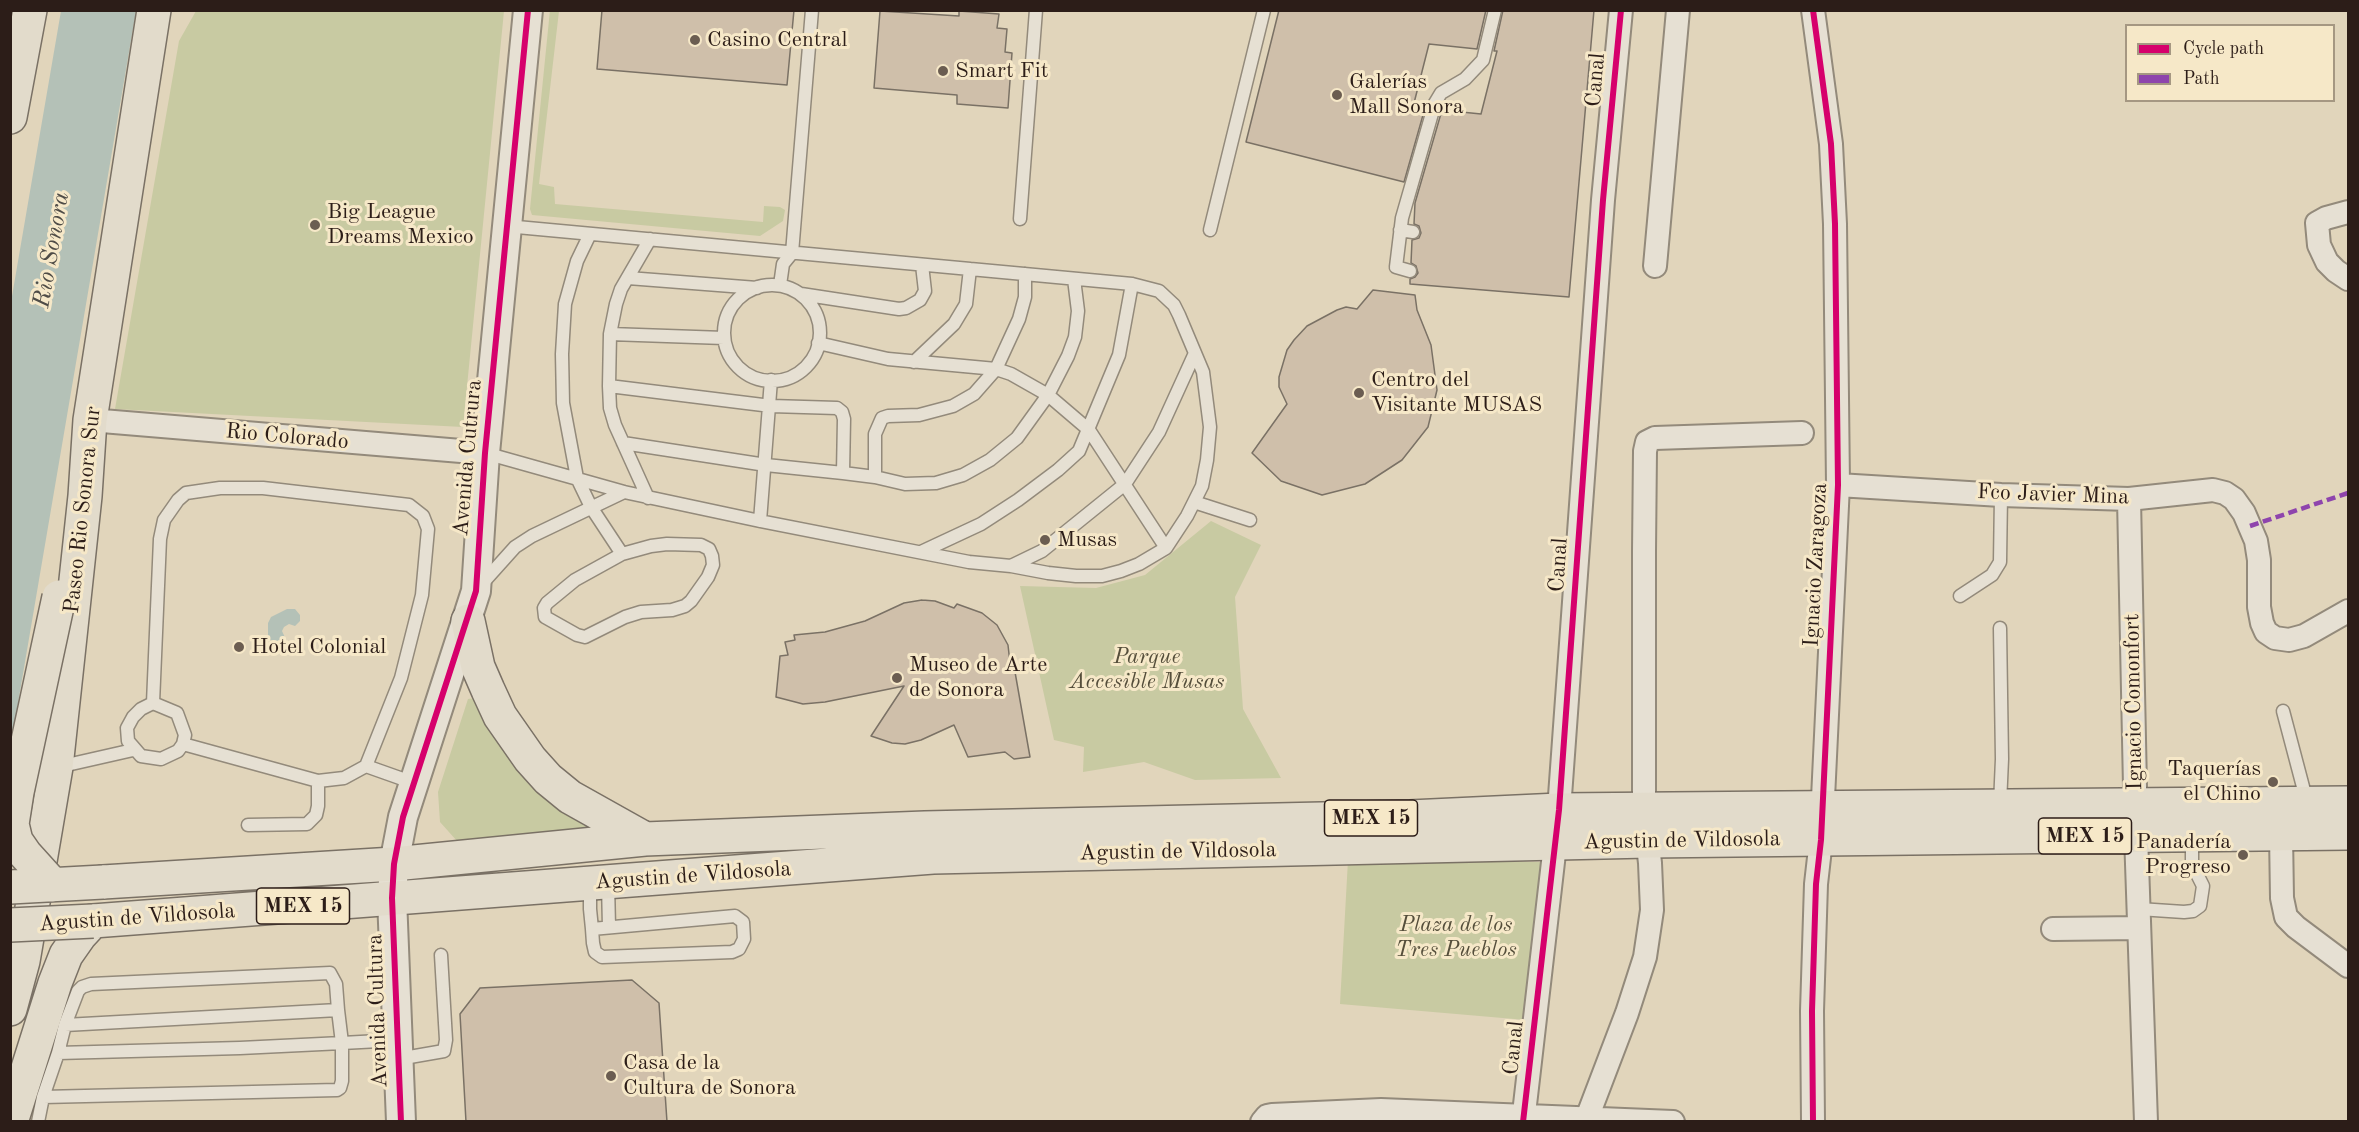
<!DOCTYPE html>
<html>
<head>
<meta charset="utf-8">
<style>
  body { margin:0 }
  #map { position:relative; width:2359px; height:1132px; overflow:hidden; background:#e1d5bb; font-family:"Old Standard TT",serif }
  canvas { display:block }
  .frame { position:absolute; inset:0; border:12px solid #2c1d18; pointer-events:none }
  .legend { position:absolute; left:2125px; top:24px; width:210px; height:78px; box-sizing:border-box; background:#f6e8c8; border:2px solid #a59782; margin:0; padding:8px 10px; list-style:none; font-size:18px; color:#2c1d18 }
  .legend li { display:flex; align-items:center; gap:12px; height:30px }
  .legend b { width:30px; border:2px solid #a59782 }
</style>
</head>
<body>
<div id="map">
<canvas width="2359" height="1132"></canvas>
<div class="frame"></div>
<ul class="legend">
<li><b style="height:8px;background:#d6006c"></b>Cycle path</li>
<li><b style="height:8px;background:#8e44ad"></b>Path</li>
</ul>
</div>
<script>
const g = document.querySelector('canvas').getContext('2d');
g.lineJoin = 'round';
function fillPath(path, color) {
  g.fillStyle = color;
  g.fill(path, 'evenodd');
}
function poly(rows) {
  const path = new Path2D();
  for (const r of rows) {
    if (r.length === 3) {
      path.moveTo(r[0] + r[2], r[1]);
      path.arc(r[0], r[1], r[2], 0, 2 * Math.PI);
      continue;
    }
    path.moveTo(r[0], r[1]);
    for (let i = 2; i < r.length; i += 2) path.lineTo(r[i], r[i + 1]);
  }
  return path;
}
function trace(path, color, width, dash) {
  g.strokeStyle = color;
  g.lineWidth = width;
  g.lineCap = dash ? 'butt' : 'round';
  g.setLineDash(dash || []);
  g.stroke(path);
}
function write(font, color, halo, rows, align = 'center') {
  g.font = font + ' "Old Standard TT",serif';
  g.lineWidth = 6;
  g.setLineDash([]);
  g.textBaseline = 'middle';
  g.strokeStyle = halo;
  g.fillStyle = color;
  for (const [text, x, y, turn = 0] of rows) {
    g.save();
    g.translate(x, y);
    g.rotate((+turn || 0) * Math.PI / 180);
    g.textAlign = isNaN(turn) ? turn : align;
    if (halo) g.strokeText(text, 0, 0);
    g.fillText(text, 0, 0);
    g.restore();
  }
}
const green = poly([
  [550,10,559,11,539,184,554,187,555,204,763,222,764,206,780,207,785,210,783,221,760,236,532,215,530,209],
  [196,11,504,11,463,427,115,409,179,41],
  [1211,521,1261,545,1235,597,1243,709,1281,778,1195,780,1144,762,1083,772,1084,747,1054,740,1020,586,1096,588,1145,575],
  [474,698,593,828,457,841,440,822,438,792,468,699],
  [1348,860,1541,862,1526,1020,1340,1004]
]);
const water = poly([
  [61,11,136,11,11,744,11,302],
  [287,609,295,609,300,615,300,621,295,626,289,624,284,627,282,631,287,642,285,645,278,647,268,638,268,623,271,617]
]);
const building = poly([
  [602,10,794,10,787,85,597,69,602,10],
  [1279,10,1486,10,1477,49,1429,44,1413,107,1425,108,1404,182,1246,142,1279,10],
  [1503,10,1594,10,1569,297,1410,284,1410,279,1415,277,1418,273,1416,266,1411,263,1412,240,1419,238,1421,233,1419,226,1414,224,1415,203,1442,110,1481,114,1497,51,1494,51,1503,10],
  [880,11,959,16,959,11,999,14,997,28,1007,29,1005,52,1012,53,1008,108,957,104,957,95,874,88,880,11],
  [1373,290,1415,295,1417,310,1431,345,1437,390,1428,427,1402,460,1365,484,1322,495,1281,481,1252,453,1287,404,1279,387,1279,377,1287,350,1294,340,1307,326,1337,310,1346,307,1357,309,1373,290],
  [922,600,935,601,954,608,957,604,982,613,997,625,1008,645,1011,672,1015,672,1030,757,1014,759,1005,752,968,757,954,725,921,740,905,744,892,743,871,736,904,686,825,702,803,704,776,697,780,656,788,655,785,642,795,640,794,635,825,632,865,621,904,603,922,600],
  [632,980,659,1003,667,1122,466,1122,460,1014,480,988,632,980]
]);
const service = poly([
  [1020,219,1036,10],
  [1210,230,1264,10],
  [1400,230,1413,232],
  [590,234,577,261,565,304,562,354,563,403,577,478,591,507,622,554],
  [1410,271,1396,267,1402,218,1435,103,1441,93,1465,79,1483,60,1495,10],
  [1025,274,1025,297,1019,319,996,369,974,394,953,406,919,415,888,416,882,418,875,434,875,477,905,484,936,483,963,475,990,460,1017,438,1048,395,1068,356,1075,337,1078,311,1074,279],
  [628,278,757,288],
  [780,285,783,264,792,253,812,10],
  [772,333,48],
  [801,294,899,309,906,308,920,300,925,291,922,265],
  [610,334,724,338],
  [818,343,888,359,996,369,1011,374,1048,395,1089,430,1166,548],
  [914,362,954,324,966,304,970,269],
  [609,386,771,406,837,408,842,412,844,419,843,473,766,465,623,443],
  [485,453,624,492,760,521,969,562,1011,566,1048,573,1076,576,1102,576,1121,571,1139,564,1166,548,1187,516,1202,486,1207,460,1210,427,1203,372,1179,315,1174,305,1159,291,1132,284,506,226],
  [843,473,875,477],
  [648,498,615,425,610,408,609,386,610,334,616,304,621,289,650,239],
  [1194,502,1250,520],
  [760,521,771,380],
  [667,544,701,545,709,549,712,556,713,565,708,577,691,601,685,606,672,610,641,612,625,617,585,637,577,635,545,617,544,608,547,603,575,580,622,554,651,546,667,544],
  [921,552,981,524,1018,500,1058,470,1079,451,1119,355,1132,284],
  [1011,566,1042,551,1125,484,1159,432,1195,353],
  [480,586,515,547,532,536,624,492],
  [1960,596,1992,575,2000,562,2001,495],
  [153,703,160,539,164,520,178,500,186,493,220,488,263,488,409,505,423,516,428,529,422,595,401,678,366,766],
  [153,703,177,713,185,735,183,744,178,751,161,759,141,756,128,741,127,728,133,717,141,709,153,703],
  [2283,711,2307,802],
  [183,744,318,781,344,778,366,766,414,783],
  [58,767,133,750],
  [2000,804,2002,759,2000,628],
  [248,825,307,824,316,815,318,806,318,781],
  [608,884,609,927],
  [590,885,590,909,592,929,593,943,595,952,602,957,732,952,739,949,744,939,743,922,735,916,592,929],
  [2139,909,2184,912,2193,911,2200,906,2203,886,2192,864,2192,835],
  [65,1025,78,991,82,987,91,984,330,973,336,984,338,1010],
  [58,1053,43,1097,337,1090,340,1088,342,1081,342,1043,338,1010,65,1025,58,1053,240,1048,342,1043,398,1040],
  [398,1059,444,1051,446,1040,441,955],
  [38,1122,43,1097]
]);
const minor = poly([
  [2348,212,2326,218,2317,223,2319,245,2327,262,2336,271,2348,279],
  [1655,266,1678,10],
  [90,420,485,453],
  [1838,485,2001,495,2129,499,2213,490,2225,493,2234,499,2244,513,2256,541,2259,560,2259,607,2262,623,2266,632,2275,638,2289,640,2304,636,2348,611],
  [2129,499,2136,835,2146,1122],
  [2281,834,2282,898,2286,917,2296,927,2348,966],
  [2053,929,2139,928],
  [1587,1118,1627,1013,1645,957,1652,910,1650,863,1644,811,1644,551,1645,451,1647,442,1655,438,1802,433],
  [1262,1122,1267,1116,1272,1115,1381,1110,1673,1122],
  [1523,1122,1559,810,1603,200,1621,10],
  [1813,1122,1812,1011,1816,884,1821,840,1838,485,1835,224,1831,144,1813,10]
]);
const tertiary = poly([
  [401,1122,392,898,394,864,403,817,476,591,485,453,528,10]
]);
const primary = poly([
  [10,117,30,10],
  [468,621,478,667,488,690,500,716,530,759,548,779,570,797,645,839],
  [103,882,394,864,645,839,925,828,1410,817,1559,810,2348,803],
  [10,1009,23,961,56,767,85,496,90,420,154,10],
  [11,1122,55,983,66,955,80,935,93,921,933,857,1648,841,2348,833]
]);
const primaryBridge = poly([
  [53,885,25,854,16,841,12,824,17,792,59,597],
  [10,887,103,882],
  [10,925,93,921]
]);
const quiet = poly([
  [2250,526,2348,493]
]);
const cycleway = poly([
  [401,1122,392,898,394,864,403,817,476,591,485,453,528,10],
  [1523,1122,1559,810,1603,200,1621,10],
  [1813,1122,1812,1011,1816,884,1821,840,1838,485,1835,224,1831,144,1813,10]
]);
const markers = [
  [695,40,6,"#6b5d51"],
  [943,71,6,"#6b5d51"],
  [1337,95,6,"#6b5d51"],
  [315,225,6,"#6b5d51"],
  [1359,393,6,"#6b5d51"],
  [1045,540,6,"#6b5d51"],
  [239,647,6,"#6b5d51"],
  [897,678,6,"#6b5d51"],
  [2273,782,6,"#6b5d51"],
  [2243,855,6,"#6b5d51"],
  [611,1076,6,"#6b5d51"]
];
const shields = [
  [1371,818,93],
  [2085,836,93],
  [303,906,93]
];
const shieldNames = [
  ["MEX 15",1371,818],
  ["MEX 15",2085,836],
  ["MEX 15",303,906]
];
const poiNames = [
  ["Casino Central",707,40],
  ["Smart Fit",955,71],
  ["Galerías",1349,82],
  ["Mall Sonora",1349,107],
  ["Big League",327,212],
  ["Dreams Mexico",327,237],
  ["Centro del",1371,380],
  ["Visitante MUSAS",1371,405],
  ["Musas",1057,540],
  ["Hotel Colonial",251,647],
  ["Museo de Arte",909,665],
  ["de Sonora",909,690],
  ["Taquerías",2261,769,"right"],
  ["el Chino",2261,794,"right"],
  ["Panadería",2231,842,"right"],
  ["Progreso",2231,867,"right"],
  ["Casa de la",623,1063],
  ["Cultura de Sonora",623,1088]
];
const streetNames = [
  ["Canal",1596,80,-85],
  ["Rio Colorado",287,437,5],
  ["Avenida Cutrura",468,458,-85],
  ["Fco Javier Mina",2053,495,2],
  ["Paseo Rio Sonora Sur",83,510,-84],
  ["Canal",1559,565,-86],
  ["Ignacio Zaragoza",1816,565,-87],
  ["Ignacio Comonfort",2134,702,-91],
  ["Agustin de Vildosola",1682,841,-1],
  ["Agustin de Vildosola",1178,852,-1],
  ["Agustin de Vildosola",693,876,-4],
  ["Agustin de Vildosola",137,918,-4],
  ["Avenida Cultura",378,1011,-92],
  ["Canal",1514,1048,-84]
];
const parkNames = [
  ["Parque",1147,657],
  ["Accesible Musas",1147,682],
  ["Plaza de los",1456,925],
  ["Tres Pueblos",1456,950]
];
const waterNames = [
  ["Rio Sonora",52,250,-80]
];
fillPath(green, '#c8caa2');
fillPath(water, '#b4c1b7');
fillPath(building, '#cfbfaa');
trace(building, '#7a7165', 1.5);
trace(service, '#938a7b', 15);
trace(minor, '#938a7b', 26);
trace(tertiary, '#938a7b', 32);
trace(primary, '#7a7165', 36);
trace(service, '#e6e0d3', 12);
trace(minor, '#e6e0d3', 22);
trace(tertiary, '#e6e0d3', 28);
trace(primary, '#e2dbcb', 33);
trace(primaryBridge, '#7a7165', 36, []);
trace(primaryBridge, '#e2dbcb', 33);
trace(quiet, '#8e44ad', 4.5, [9, 4.5]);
trace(cycleway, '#d6006c', 6);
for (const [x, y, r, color] of markers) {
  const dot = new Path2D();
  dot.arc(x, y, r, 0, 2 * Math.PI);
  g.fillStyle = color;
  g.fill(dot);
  trace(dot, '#f6e8c8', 2);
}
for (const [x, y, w] of shields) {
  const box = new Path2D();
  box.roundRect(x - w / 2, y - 18, w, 36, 4.5);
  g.fillStyle = '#f6e8c8';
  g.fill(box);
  trace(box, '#2c1d18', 1.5);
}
write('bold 21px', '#2c1d18', null, shieldNames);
write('22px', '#2c1d18', '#f6e8c8', poiNames, 'left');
write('22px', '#2c1d18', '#f6e8c8', streetNames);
write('italic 22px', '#554e3b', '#f6e8c8', parkNames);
write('italic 24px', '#4f4c47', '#f6e8c8', waterNames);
</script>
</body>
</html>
